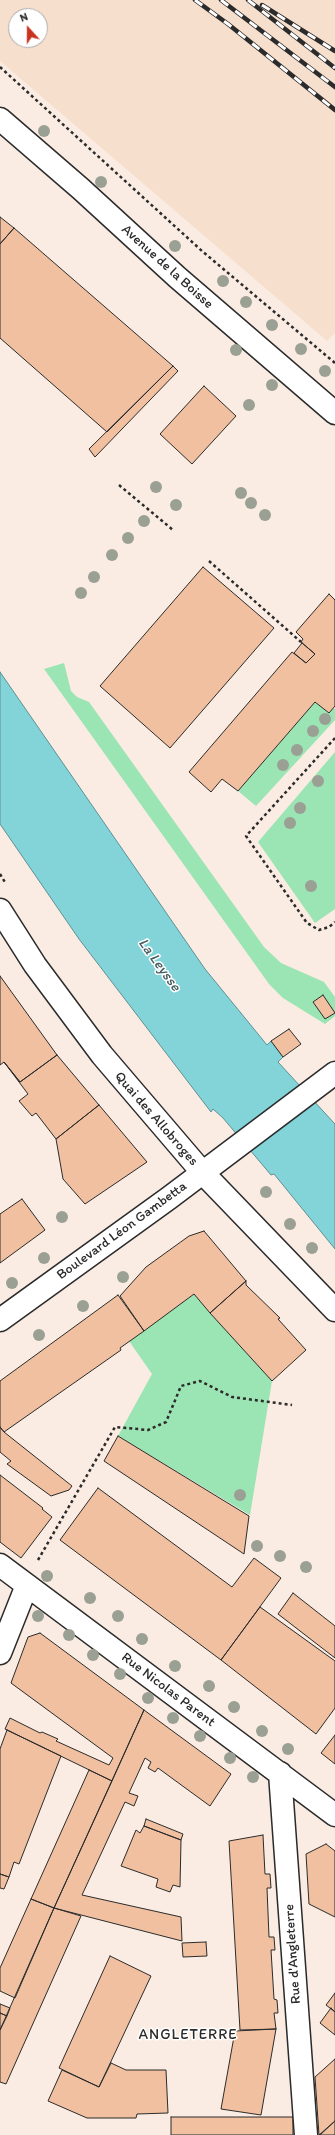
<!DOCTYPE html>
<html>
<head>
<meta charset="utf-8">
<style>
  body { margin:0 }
  #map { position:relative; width:335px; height:2135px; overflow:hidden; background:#faece2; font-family:Itim,sans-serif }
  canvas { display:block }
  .north { position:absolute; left:8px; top:8px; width:40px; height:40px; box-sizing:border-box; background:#fff; border:1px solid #aaa; border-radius:50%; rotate:339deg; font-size:11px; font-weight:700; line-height:16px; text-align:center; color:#2b2b2b }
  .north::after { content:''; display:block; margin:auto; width:14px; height:18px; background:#c8321e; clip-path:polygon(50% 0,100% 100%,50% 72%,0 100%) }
</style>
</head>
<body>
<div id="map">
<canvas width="335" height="2135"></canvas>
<div class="north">N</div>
</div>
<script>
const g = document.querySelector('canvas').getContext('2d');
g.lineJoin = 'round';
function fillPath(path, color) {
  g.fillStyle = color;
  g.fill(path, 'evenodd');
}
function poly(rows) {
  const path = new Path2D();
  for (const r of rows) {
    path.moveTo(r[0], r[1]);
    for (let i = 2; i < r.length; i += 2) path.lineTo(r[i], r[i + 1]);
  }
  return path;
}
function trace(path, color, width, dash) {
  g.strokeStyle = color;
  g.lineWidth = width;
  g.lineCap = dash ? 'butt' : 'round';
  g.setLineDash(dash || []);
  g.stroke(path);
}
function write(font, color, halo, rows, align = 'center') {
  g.font = font + ' Itim,sans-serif';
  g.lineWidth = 3;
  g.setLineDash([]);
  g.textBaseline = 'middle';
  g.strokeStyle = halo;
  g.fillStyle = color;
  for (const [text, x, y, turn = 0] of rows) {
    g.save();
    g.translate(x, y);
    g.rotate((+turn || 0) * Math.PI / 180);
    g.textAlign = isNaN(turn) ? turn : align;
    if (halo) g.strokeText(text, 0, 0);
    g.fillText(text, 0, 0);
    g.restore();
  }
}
const built = poly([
  [0,0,335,0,335,333,327,341,0,61],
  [16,16,40,16,40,40,16,40]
]);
const green = poly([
  [64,663,71,691,77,697,89,702,264,947,281,963,324,982,335,997,335,1016,325,1024,283,998,269,984,44,669],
  [315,702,329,713,333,708,335,709,335,720,256,806,238,791],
  [335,752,335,909,315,923,258,842],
  [194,1294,272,1381,250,1515,118,1436,152,1374,129,1341]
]);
const water = poly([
  [0,672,205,969,267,1045,271,1041,283,1057,278,1062,335,1124,335,1249,274,1174,271,1175,223,1118,213,1109,211,1112,79,939,0,824,0,672]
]);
const building = poly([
  [0,217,14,228,0,244,0,217],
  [14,228,173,366,107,432,0,338,0,244,14,228],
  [173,366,178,371,95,457,89,449,173,366],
  [204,386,236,416,192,464,160,434,204,386],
  [203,567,274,628,170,748,100,686,203,567],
  [329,594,335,600,335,706,329,713,315,702,238,791,222,779,211,792,189,772,292,652,306,663,315,654,301,642,303,639,296,632,329,594],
  [302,643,315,654,306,663,294,653,302,643],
  [0,976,57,1055,20,1082,4,1062,0,1065,0,976],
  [323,995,335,1013,325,1019,313,1002,323,995],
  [289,1029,301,1044,283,1057,271,1041,289,1029],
  [57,1055,99,1105,56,1139,36,1113,32,1116,19,1101,28,1094,4,1062,20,1082,57,1055],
  [99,1105,147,1162,85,1204,63,1179,56,1139,99,1105],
  [22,1199,45,1230,0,1263,0,1214,22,1199],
  [204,1231,246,1281,210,1313,194,1294,144,1331,120,1296,146,1267,189,1236,204,1231],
  [246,1281,246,1285,280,1318,278,1319,306,1350,272,1381,210,1313,246,1281],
  [118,1295,144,1331,120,1348,121,1350,4,1432,0,1427,0,1381,118,1295],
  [0,1427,4,1432,72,1486,69,1490,51,1496,7,1464,11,1461,0,1452,0,1427],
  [118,1436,249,1516,244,1554,104,1461,118,1436],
  [0,1475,43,1508,42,1509,52,1517,21,1558,0,1542,0,1475],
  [98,1488,232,1587,254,1558,281,1578,221,1660,60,1540,98,1488],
  [293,1593,335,1626,335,1658,278,1614,293,1593],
  [260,1607,335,1661,335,1708,316,1734,221,1660,260,1607],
  [40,1633,144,1710,112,1781,5,1729,10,1718,40,1733,42,1732,58,1739,56,1741,109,1765,113,1758,11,1683,28,1637,40,1633],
  [144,1710,231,1774,210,1806,158,1768,155,1772,148,1768,151,1762,145,1758,129,1793,138,1796,134,1806,125,1802,82,1895,181,1917,182,1941,54,1908,144,1710],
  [7,1730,61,1756,19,1864,14,1862,9,1877,0,1874,0,1749,7,1730],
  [335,1735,335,1764,321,1753,335,1735],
  [89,1770,112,1781,54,1908,31,1899,89,1770],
  [146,1819,183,1834,181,1840,144,1826,146,1819],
  [144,1826,181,1840,180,1887,173,1885,170,1892,156,1887,158,1879,121,1866,136,1830,140,1833,144,1826],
  [263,1835,265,1874,270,1874,271,1888,267,1888,269,1937,274,1937,275,1950,271,1950,274,1999,277,2000,278,2013,274,2013,276,2029,240,2030,229,1841,263,1835],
  [326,1844,335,1851,335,1917,309,1904,306,1854,326,1844],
  [0,1874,9,1877,4,1889,0,1888,0,1874],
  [31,1899,54,1908,15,1998,0,1991,0,1968,31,1899],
  [54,1908,81,1916,6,2084,0,2082,0,2030,54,1908],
  [206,1942,207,1956,183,1957,182,1943,206,1942],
  [110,1956,151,1976,99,2087,59,2068,110,1956],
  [335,1993,335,2012,326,2005,335,1993],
  [0,2004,10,2008,7,2016,0,2013,0,2004],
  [331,2008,335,2012,335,2035,320,2023,331,2008],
  [0,2013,7,2016,0,2030,0,2013],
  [276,2029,261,2115,221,2109,235,2031,276,2029],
  [335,2059,335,2121,319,2135,315,2077,335,2059],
  [111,2063,126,2070,166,2070,168,2113,137,2114,136,2118,87,2118,48,2101,62,2070,99,2087,111,2063],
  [171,2117,293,2117,293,2135,171,2135,171,2117],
  [335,2121,335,2135,320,2135,335,2121]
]);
const path = poly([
  [0,67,202,251,335,363],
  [119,485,173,530],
  [209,561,301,642],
  [335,738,246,836,307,923,319,930,329,927,335,922],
  [0,874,6,884],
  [38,1560,115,1427,148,1430,166,1422,181,1386,200,1381,232,1397,292,1405]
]);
const minor = poly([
  [0,1565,335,1815],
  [0,1653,27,1585],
  [280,1773,306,2135]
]);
const major = poly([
  [0,119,81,189,177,277,335,413],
  [0,910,35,965,102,1055,202,1172,335,1310],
  [0,1320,169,1198,335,1073]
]);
const rail = poly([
  [195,0,228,24,335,110],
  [221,0,335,87],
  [248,0,335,68],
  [262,5,335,51]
]);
const trees = [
  [44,131],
  [101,182],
  [175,246],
  [223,281],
  [246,302],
  [272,325],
  [301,349],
  [236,350],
  [325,371],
  [272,385],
  [249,405],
  [156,487],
  [241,493],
  [251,503],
  [176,505],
  [265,515],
  [144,521],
  [128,538],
  [112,555],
  [94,577],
  [81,593],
  [325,719],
  [313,731],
  [297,750],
  [283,765],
  [318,781],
  [300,808],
  [290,823],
  [311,886],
  [266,1192],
  [62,1217],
  [290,1224],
  [312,1248],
  [44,1258],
  [123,1277],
  [12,1283],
  [83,1306],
  [39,1335],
  [240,1495],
  [257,1546],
  [280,1556],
  [306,1567],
  [47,1576],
  [90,1598],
  [38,1616],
  [118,1616],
  [69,1635],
  [142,1639],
  [93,1655],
  [175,1666],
  [120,1674],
  [209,1686],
  [148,1698],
  [234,1707],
  [173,1718],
  [262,1731],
  [200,1736],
  [288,1749],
  [230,1758],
  [253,1777]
];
const streetNames = [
  ["Avenue de la Boisse",167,267,42],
  ["Quai des Allobroges",156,1119,49],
  ["Boulevard Léon Gambetta",122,1231,-36],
  ["Rue Nicolas Parent",168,1690,37],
  ["Rue d'Angleterre",293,1954,-94]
];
const waterNames = [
  ["La Leysse",159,965,54]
];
const neighbourhoodNames = [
  ["ANGLETERRE",188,2035]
];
fillPath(built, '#f7dfce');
fillPath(green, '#9be4b3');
fillPath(water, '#82d4d8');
trace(water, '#5f9093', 1);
fillPath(building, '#f0c0a0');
trace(building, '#2b2b2b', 1);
trace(minor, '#2b2b2b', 25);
trace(major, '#2b2b2b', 25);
trace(path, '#2b2b2b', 2.5, [3, 3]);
trace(minor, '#fff', 22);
trace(major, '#fff', 22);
trace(rail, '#2b2b2b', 4.5);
trace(rail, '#fff', 3, [9]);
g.fillStyle = '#9ba094';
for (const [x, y] of trees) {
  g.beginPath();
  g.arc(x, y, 6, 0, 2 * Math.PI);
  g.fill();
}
write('14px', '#2b2b2b', '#fff', streetNames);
write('italic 15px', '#455e5f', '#fff', waterNames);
g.letterSpacing = '1px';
write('15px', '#2b2b2b', '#fff', neighbourhoodNames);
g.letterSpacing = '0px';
</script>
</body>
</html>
